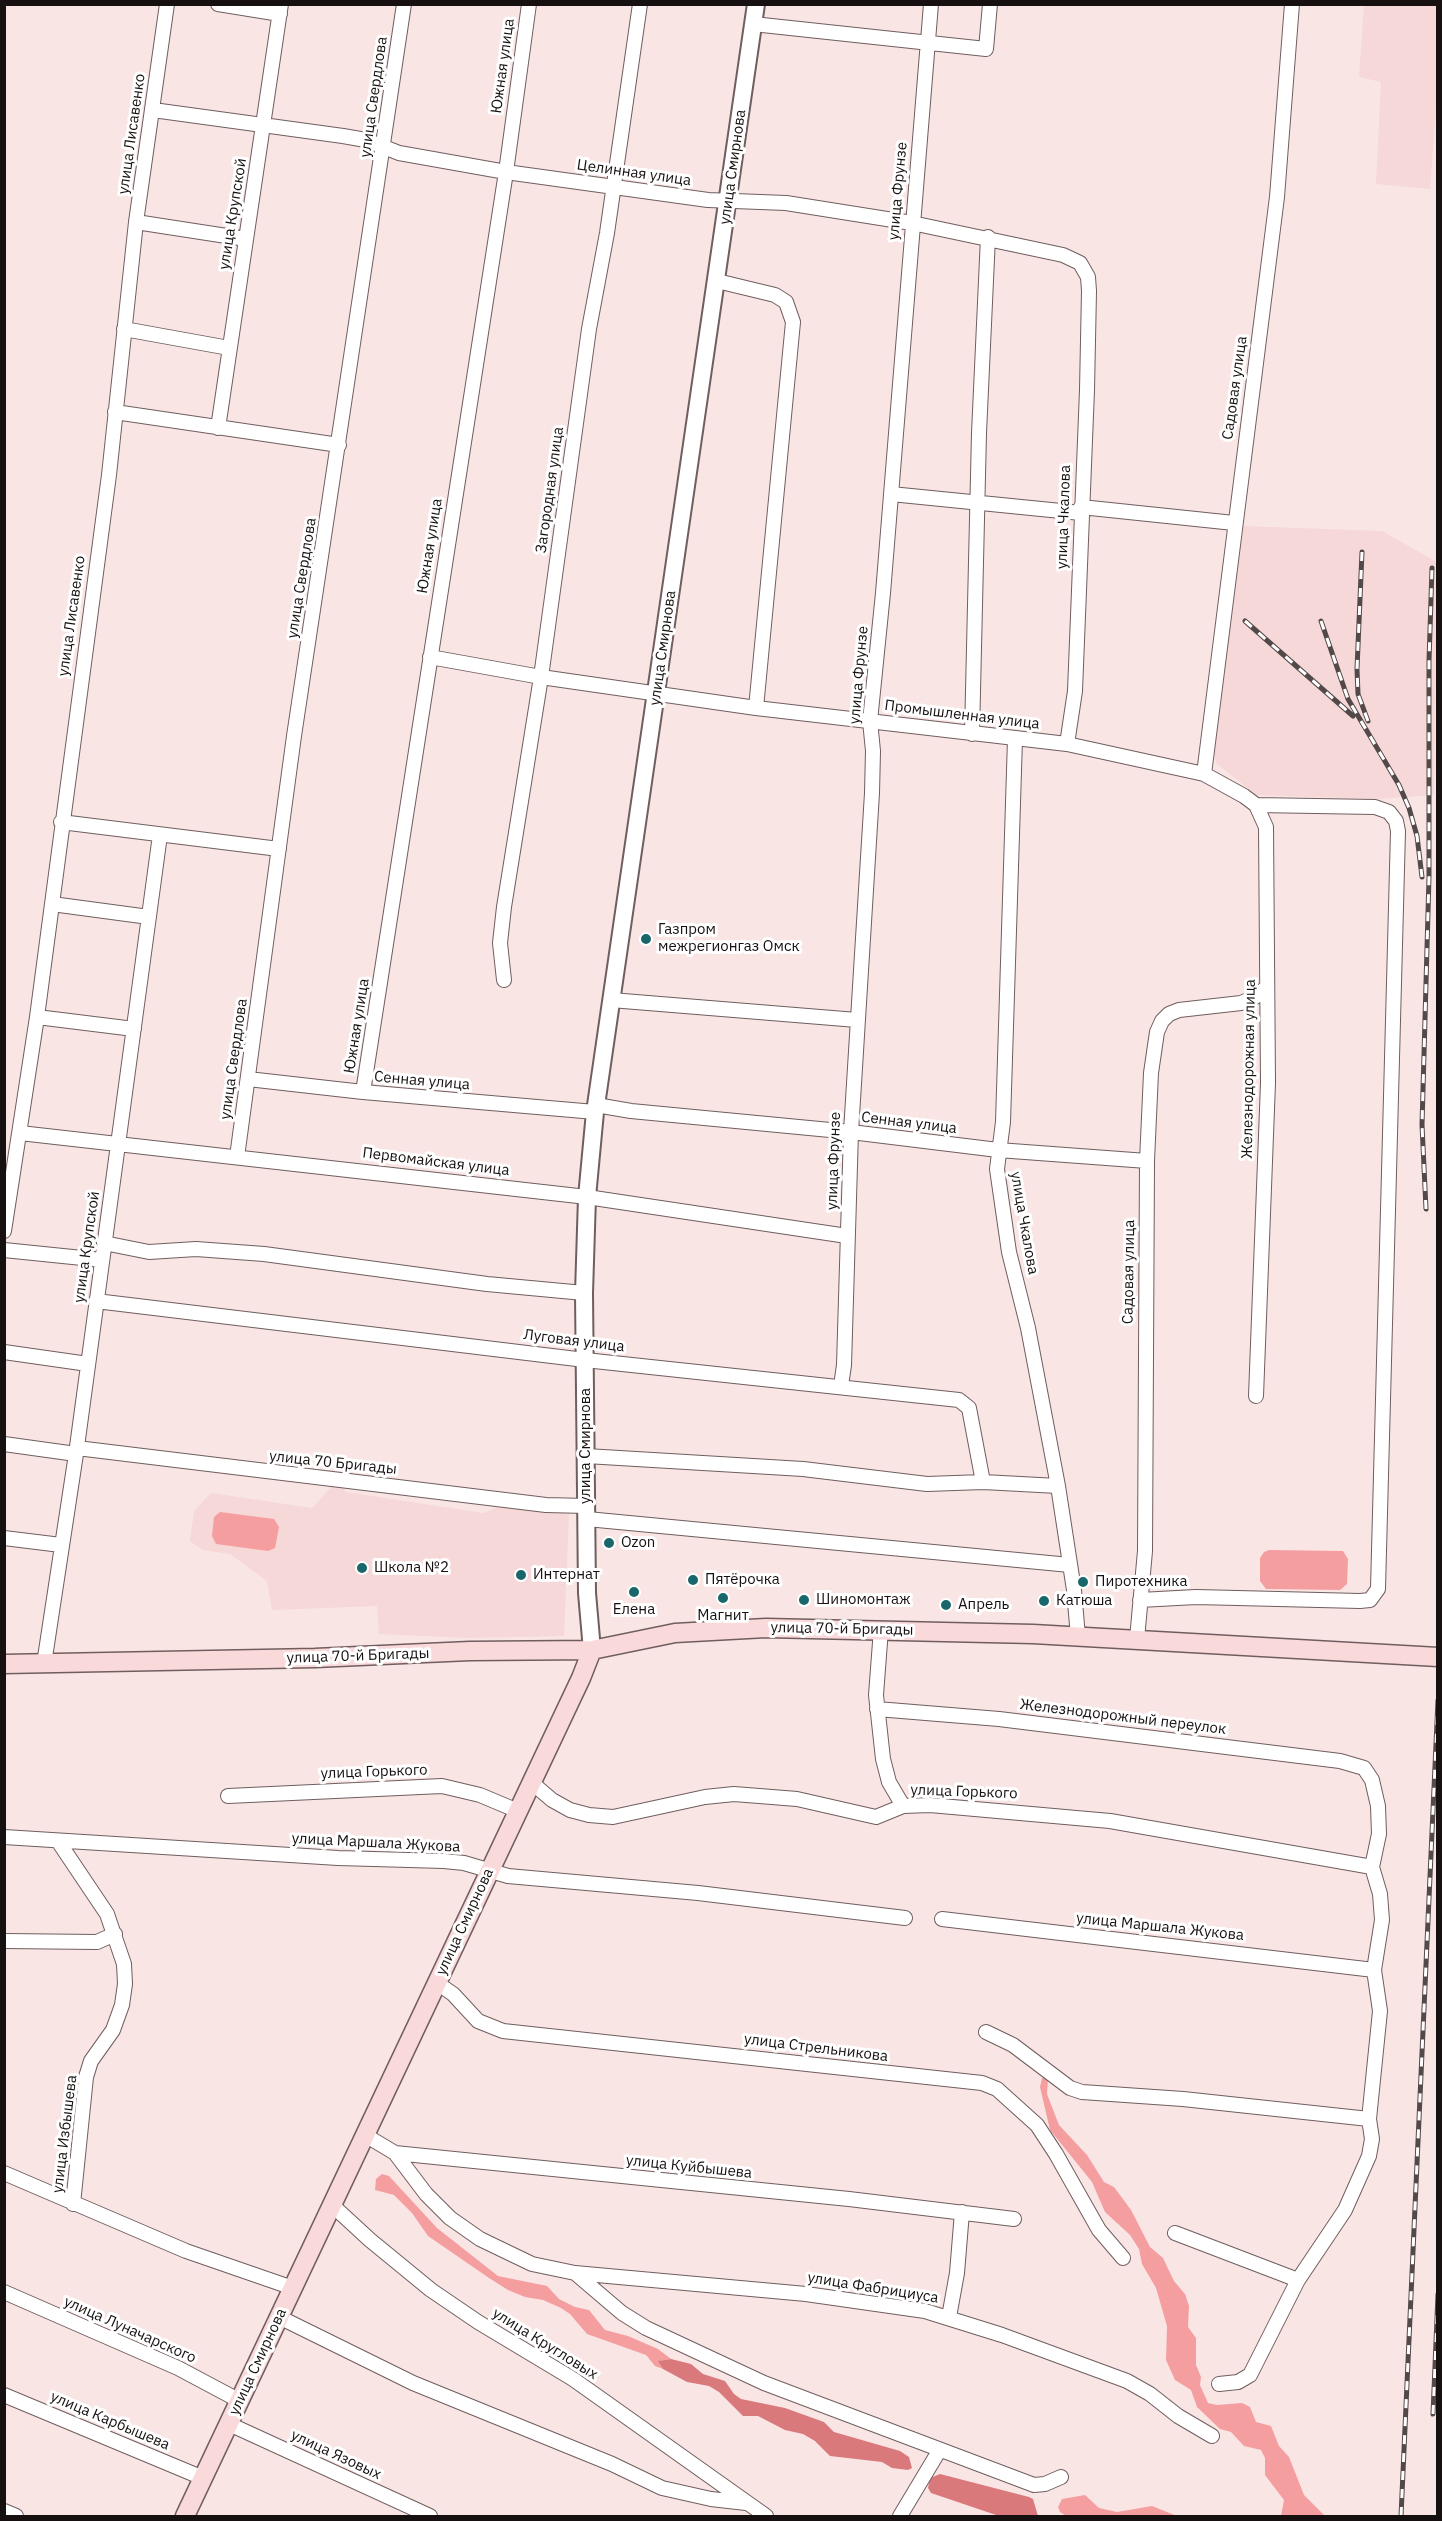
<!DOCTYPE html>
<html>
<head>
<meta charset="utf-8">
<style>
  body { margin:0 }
  #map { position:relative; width:1442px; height:2521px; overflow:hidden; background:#fae5e5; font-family:"IBM Plex Sans",sans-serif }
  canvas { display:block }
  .frame { position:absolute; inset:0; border:6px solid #161010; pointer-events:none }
</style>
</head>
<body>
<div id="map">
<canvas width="1442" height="2521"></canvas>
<div class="frame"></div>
</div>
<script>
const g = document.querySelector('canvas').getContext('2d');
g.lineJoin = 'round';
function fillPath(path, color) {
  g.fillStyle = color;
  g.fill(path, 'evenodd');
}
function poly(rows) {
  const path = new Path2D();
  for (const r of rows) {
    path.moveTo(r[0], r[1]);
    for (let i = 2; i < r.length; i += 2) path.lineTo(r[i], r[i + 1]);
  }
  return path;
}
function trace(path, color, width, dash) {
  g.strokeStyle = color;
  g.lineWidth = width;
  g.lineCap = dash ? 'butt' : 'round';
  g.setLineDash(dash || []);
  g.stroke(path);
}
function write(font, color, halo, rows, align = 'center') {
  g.font = font + ' "IBM Plex Sans",sans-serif';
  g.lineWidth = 6;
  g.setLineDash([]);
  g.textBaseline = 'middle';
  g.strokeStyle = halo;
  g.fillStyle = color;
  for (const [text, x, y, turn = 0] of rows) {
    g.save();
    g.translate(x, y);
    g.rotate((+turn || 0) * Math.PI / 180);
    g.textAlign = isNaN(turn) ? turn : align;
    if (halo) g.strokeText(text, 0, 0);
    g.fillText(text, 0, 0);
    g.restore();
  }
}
const built = poly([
  [1364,5,1437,5,1437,96,1430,189,1376,184,1381,82,1359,77],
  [1241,526,1382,531,1437,562,1434,795,1379,799,1256,795,1216,763,1212,743],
  [333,1485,342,1486,346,1492,483,1513,504,1505,569,1514,564,1636,467,1638,379,1634,377,1606,272,1610,267,1581,230,1554,203,1550,190,1541,194,1511,211,1493,312,1508]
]);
const green = poly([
  [220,1512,274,1519,279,1527,275,1548,268,1551,216,1544,212,1536,214,1517],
  [1269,1550,1343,1551,1348,1559,1347,1584,1340,1590,1266,1589,1260,1581,1260,1558,1264,1552],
  [1042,2078,1048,2078,1047,2094,1059,2125,1087,2155,1104,2182,1114,2187,1131,2210,1150,2247,1163,2258,1174,2281,1185,2294,1189,2306,1188,2327,1196,2338,1196,2365,1201,2377,1200,2385,1208,2403,1217,2405,1242,2403,1250,2407,1256,2422,1271,2426,1279,2446,1289,2457,1304,2495,1325,2516,1281,2516,1284,2500,1265,2475,1265,2458,1261,2450,1244,2446,1231,2432,1220,2429,1197,2407,1191,2390,1175,2380,1166,2360,1167,2326,1156,2288,1142,2264,1139,2249,1130,2235,1105,2212,1092,2182,1050,2130,1040,2087],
  [382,2174,389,2176,437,2228,498,2276,547,2286,559,2299,575,2307,589,2310,605,2330,628,2336,658,2349,671,2359,659,2361,663,2369,655,2366,646,2355,587,2334,570,2314,561,2308,543,2300,525,2297,508,2290,489,2278,428,2236,412,2213,394,2195,375,2190,376,2179],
  [1085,2495,1099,2508,1117,2512,1152,2506,1177,2516,1066,2516,1060,2512,1058,2507,1062,2499]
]);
const water = poly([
  [671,2359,691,2364,703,2374,725,2381,734,2394,741,2399,785,2408,824,2422,834,2432,900,2451,909,2457,912,2468,908,2470,892,2468,882,2462,830,2456,815,2441,803,2434,785,2430,758,2416,743,2416,719,2392,709,2386,687,2382,663,2369,658,2361],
  [940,2474,1029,2497,1033,2499,1038,2516,999,2516,931,2493,928,2488,930,2478]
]);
const minor = poly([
  [218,4,280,14],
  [753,24,986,49,990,4],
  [153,110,343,136,366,140,399,153,506,172,708,200,786,203,912,223,1063,255,1080,263,1088,277,1089,291,1087,390,1075,691,1067,744],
  [136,222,246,239],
  [717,281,775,295,786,302,793,322,756,708],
  [124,329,229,348],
  [115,412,339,445],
  [218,428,281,4],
  [891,494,1081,513],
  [1081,507,1234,523],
  [430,657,541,677,756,708,1067,744,1204,774,1244,796,1256,805,1266,827,1268,1083,1256,1396],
  [972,734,979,433,988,237],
  [1015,739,1003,1122,997,1169,1009,1252,1028,1328,1058,1486,1074,1590,1078,1637],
  [1204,774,1277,197,1292,4],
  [61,822,279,849],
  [52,904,149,917],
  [504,980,500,943,504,907,541,677,589,329,607,233,640,4],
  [611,1000,857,1020],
  [37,1017,134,1029],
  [248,1079,363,1092,595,1112],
  [363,1092,506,172,529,4],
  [596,1105,631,1111,851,1132,998,1150,1147,1161],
  [20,1133,587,1197,847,1236],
  [237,1157,294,736,404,4],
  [4,1231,37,1017,109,475,136,222,167,4],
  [104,1243,149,1252,196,1249,264,1254,487,1284,584,1293],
  [4,1250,102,1260],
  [96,1301,585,1360,959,1400,969,1408,983,1482],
  [4,1352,88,1364],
  [841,1386,844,1365,851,1132,872,793,873,751,870,721,883,593,931,4],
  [4,1444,76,1454],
  [77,1448,546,1505,586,1506],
  [586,1456,803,1469,927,1484,983,1482,1058,1486],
  [587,1519,1070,1565],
  [4,1538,61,1545],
  [1140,1600,1196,1597,1360,1601,1370,1600,1378,1589,1398,831,1396,821,1389,812,1375,807,1256,805],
  [881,1629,876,1695,883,1759,889,1782,903,1806],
  [1137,1639,1145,1551,1147,1161,1151,1073,1157,1032,1162,1021,1169,1014,1179,1010,1241,1003,1255,997,1267,987],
  [44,1664,76,1454,160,835],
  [877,1709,999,1719,1340,1761,1364,1768,1372,1780,1378,1806,1379,1834,1372,1867,1380,1894,1382,1920,1374,1970,1380,2011,1369,2119,1372,2139,1369,2156,1345,2210,1298,2280,1250,2375,1238,2382,1219,2384],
  [531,1782,552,1800,570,1810,589,1815,613,1817,705,1797,734,1794,797,1799,876,1817,903,1806,930,1805,1110,1821,1372,1867],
  [228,1796,442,1786,480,1795,518,1811],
  [4,1837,338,1858,444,1861,464,1863,508,1876,698,1893,905,1918],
  [58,1841,107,1914,124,1964,125,1984,122,2005,113,2030,91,2061,86,2077,73,2204],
  [942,1919,1374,1970],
  [4,1941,97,1942,115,1934],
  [437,1983,453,1994,478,2021,503,2031,982,2083,997,2089,1037,2125,1056,2154,1099,2230,1123,2258],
  [986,2032,1013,2045,1070,2088,1082,2092,1183,2099,1369,2119],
  [365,2135,395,2153,849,2199,1014,2219],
  [395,2153,426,2194,450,2218,480,2239,532,2264,575,2273,806,2294,925,2311,1002,2335,1127,2381,1150,2394,1178,2416,1212,2436],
  [4,2173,186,2251,293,2288],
  [332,2205,370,2240,431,2290,478,2322,573,2379,766,2516],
  [1175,2233,1298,2280],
  [575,2273,622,2313,646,2328,764,2383,1034,2485,1045,2484,1061,2477],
  [4,2292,178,2368,240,2401],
  [279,2317,413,2383,612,2464,662,2488,711,2499,746,2503],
  [949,2317,957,2273,962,2212],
  [4,2395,203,2478],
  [229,2424,430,2516],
  [4,2511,16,2516],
  [900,2516,939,2451]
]);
const tertiary = poly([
  [592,1650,587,1593,584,1293,587,1197,595,1112,756,4]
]);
const secondary = poly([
  [4,1664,315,1658,470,1651,592,1650,675,1633,766,1628,1033,1634,1438,1657],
  [185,2516,581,1678,592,1650]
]);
const rail = poly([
  [1362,552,1357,669,1358,694,1368,721],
  [1245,621,1353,716],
  [1321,621,1348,699,1399,785,1409,808,1417,836,1422,877],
  [1426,1209,1422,1125,1429,877,1429,661,1432,568],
  [1433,2414,1438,2294],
  [1401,2516,1438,1700]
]);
const markers = [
  [646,939,6,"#19676a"],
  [609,1543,6,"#19676a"],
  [362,1568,6,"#19676a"],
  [521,1575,6,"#19676a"],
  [693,1580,6,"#19676a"],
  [1083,1582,6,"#19676a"],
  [634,1592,6,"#19676a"],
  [723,1598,6,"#19676a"],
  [804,1600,6,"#19676a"],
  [1044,1601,6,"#19676a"],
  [946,1605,6,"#19676a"]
];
const streetNames = [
  ["Южная улица",503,66,-82],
  ["улица Свердлова",374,97,-82],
  ["улица Лисавенко",132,134,-82],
  ["улица Смирнова",733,167,-82],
  ["Целинная улица",634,173,8],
  ["улица Фрунзе",898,191,-85],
  ["улица Крупской",233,214,-81],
  ["Садовая улица",1235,388,-82],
  ["Загородная улица",550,490,-82],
  ["улица Чкалова",1064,517,-88],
  ["Южная улица",430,546,-81],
  ["улица Свердлова",302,578,-81],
  ["улица Лисавенко",72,616,-82],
  ["улица Смирнова",663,648,-82],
  ["улица Фрунзе",859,675,-85],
  ["Промышленная улица",962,715,7],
  ["Южная улица",357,1026,-81],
  ["улица Свердлова",234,1059,-82],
  ["Железнодорожная улица",1249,1069,-89],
  ["Сенная улица",422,1081,5],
  ["Сенная улица",909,1123,7],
  ["улица Фрунзе",834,1161,-88],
  ["Первомайская улица",436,1162,7],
  ["улица Чкалова",1024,1223,80],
  ["улица Крупской",87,1247,-82],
  ["Садовая улица",1129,1272,-89],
  ["Луговая улица",574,1341,7],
  ["улица Смирнова",586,1446,-90],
  ["улица 70 Бригады",333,1463,6],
  ["улица 70-й Бригады",842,1629,1],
  ["улица 70-й Бригады",358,1656,-2],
  ["Железнодорожный переулок",1123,1717,7],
  ["улица Горького",374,1772,-2],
  ["улица Горького",964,1792,2],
  ["улица Маршала Жукова",376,1843,3],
  ["улица Смирнова",465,1922,-65],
  ["улица Маршала Жукова",1160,1927,6],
  ["улица Стрельникова",816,2048,7],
  ["улица Избышева",65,2134,-83],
  ["улица Куйбышева",689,2167,6],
  ["улица Фабрициуса",873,2288,9],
  ["улица Луначарского",130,2330,24],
  ["улица Кругловых",545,2344,32],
  ["улица Смирнова",258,2362,-65],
  ["улица Карбышева",110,2421,23],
  ["улица Язовых",336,2455,25]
];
const poiNames = [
  ["Газпром",658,930],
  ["межрегионгаз Омск",658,947],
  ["Ozon",621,1543],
  ["Школа №2",374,1568],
  ["Интернат",533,1575],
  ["Пятёрочка",705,1580],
  ["Пиротехника",1095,1582],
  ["Шиномонтаж",816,1600],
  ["Катюша",1056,1601],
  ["Апрель",958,1605],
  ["Елена",634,1610,"center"],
  ["Магнит",723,1616,"center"]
];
fillPath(built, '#f5d8d7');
fillPath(green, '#f59ea0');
fillPath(water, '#da797c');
trace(minor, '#705e5e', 16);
trace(tertiary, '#705e5e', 20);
trace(secondary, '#705e5e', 21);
trace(minor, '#fff', 14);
trace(tertiary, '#fff', 16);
trace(secondary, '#fad9da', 18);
trace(rail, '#534949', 5);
trace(rail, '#fff', 3, [9]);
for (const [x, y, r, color] of markers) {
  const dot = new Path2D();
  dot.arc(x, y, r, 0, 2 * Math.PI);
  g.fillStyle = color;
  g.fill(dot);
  trace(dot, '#fff', 2);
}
write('15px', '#161010', '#fff', streetNames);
write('15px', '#161010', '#fff', poiNames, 'left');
</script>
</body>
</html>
